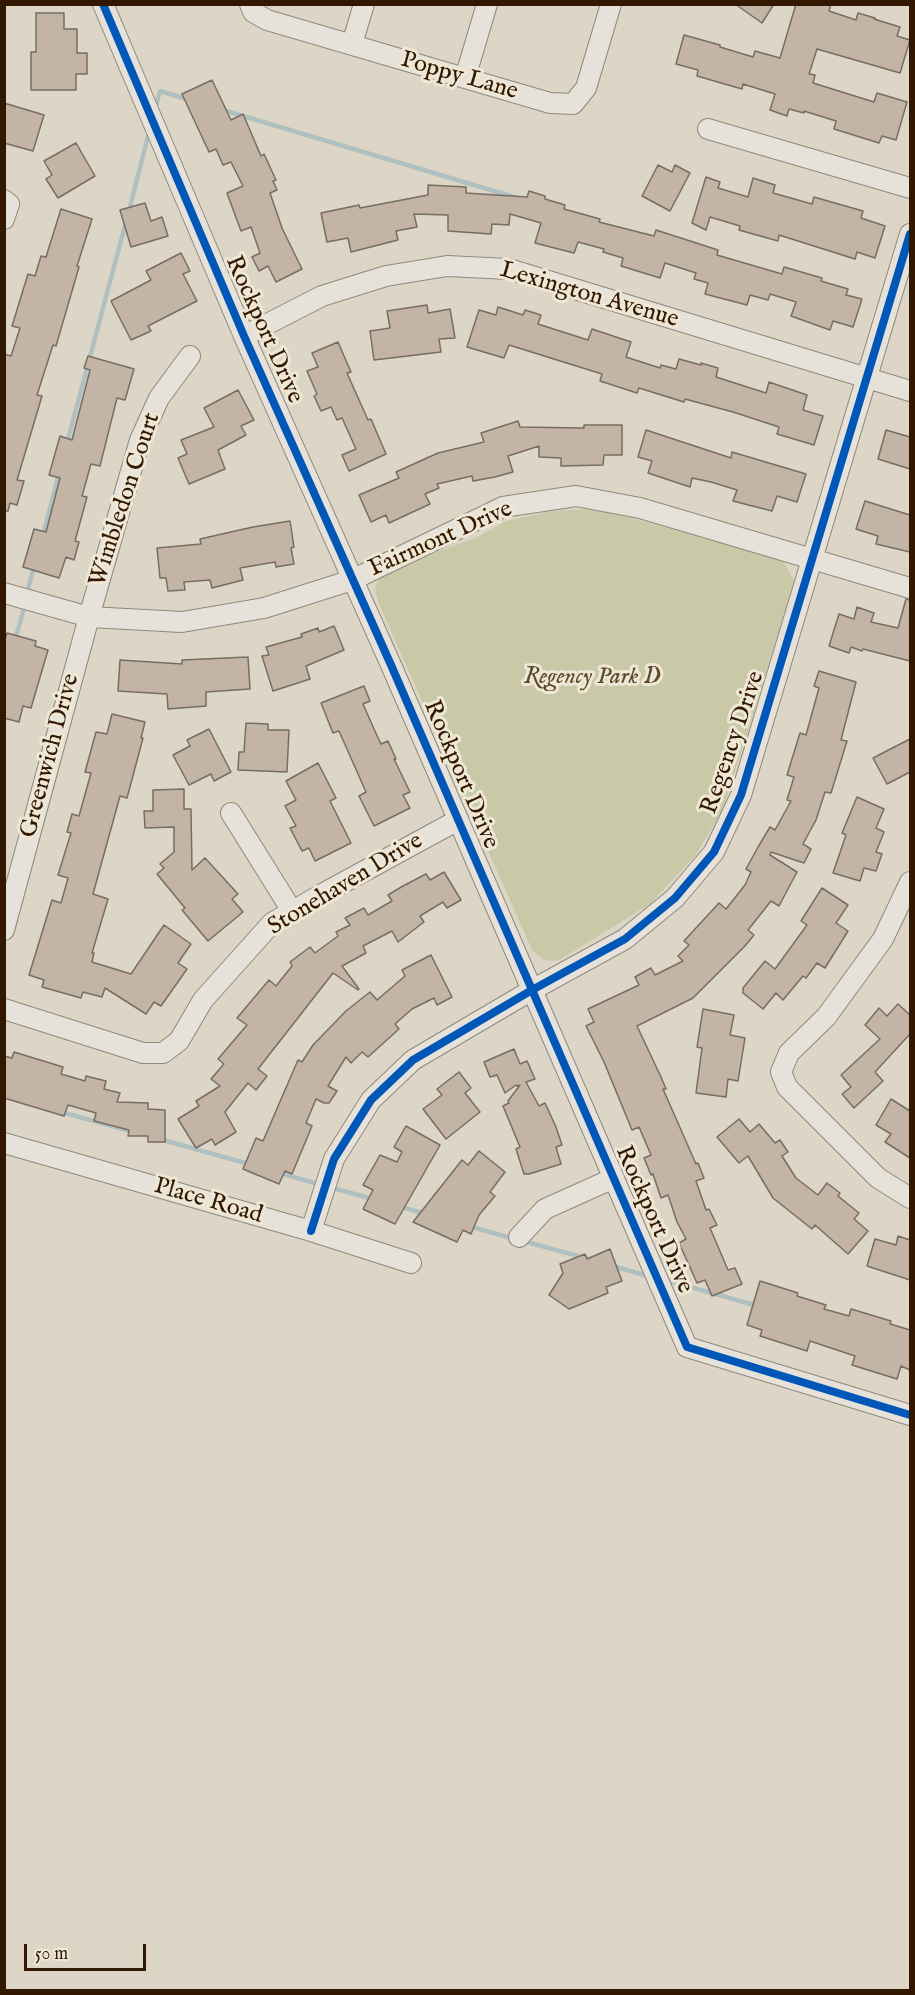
<!DOCTYPE html>
<html>
<head>
<meta charset="utf-8">
<style>
  body { margin:0 }
  #map { position:relative; width:915px; height:1995px; overflow:hidden; background:#ddd6c7; font-family:"IM FELL English",serif }
  canvas { display:block }
  .frame { position:absolute; inset:0; border:6px solid #321800; pointer-events:none }
  .scale { position:absolute; left:24px; top:1944px; width:122px; height:27px; box-sizing:border-box; border:3px solid #321800; border-top:0; padding-left:8px; font-size:18px; line-height:21px; white-space:nowrap; color:#321800; -webkit-text-stroke:4px #efe7d5; paint-order:stroke }
</style>
</head>
<body>
<div id="map">
<canvas width="915" height="1995"></canvas>
<div class="frame"></div>
<div class="scale">50 m</div>
</div>
<script>
const g = document.querySelector('canvas').getContext('2d');
g.lineJoin = 'round';
function fillPath(path, color) {
  g.fillStyle = color;
  g.fill(path, 'evenodd');
}
function poly(rows) {
  const path = new Path2D();
  for (const r of rows) {
    path.moveTo(r[0], r[1]);
    for (let i = 2; i < r.length; i += 2) path.lineTo(r[i], r[i + 1]);
  }
  return path;
}
function trace(path, color, width, dash) {
  g.strokeStyle = color;
  g.lineWidth = width;
  g.lineCap = dash ? 'butt' : 'round';
  g.setLineDash(dash || []);
  g.stroke(path);
}
function write(font, color, halo, rows, align = 'center') {
  g.font = font + ' "IM FELL English",serif';
  g.lineWidth = 6;
  g.setLineDash([]);
  g.textBaseline = 'middle';
  g.strokeStyle = halo;
  g.fillStyle = color;
  for (const [text, x, y, turn = 0] of rows) {
    g.save();
    g.translate(x, y);
    g.rotate((+turn || 0) * Math.PI / 180);
    g.textAlign = isNaN(turn) ? turn : align;
    if (halo) g.strokeText(text, 0, 0);
    g.fillText(text, 0, 0);
    g.restore();
  }
}
const green = poly([
  [585,509,621,515,783,560,794,581,742,751,722,811,695,856,650,904,563,958,555,961,544,960,532,950,379,604,375,589,379,578,385,570,476,538,506,521,552,511]
]);
const stream = poly([
  [155,109,160,91,189,100],
  [223,110,514,197],
  [129,211,149,132],
  [67,443,126,222],
  [43,535,59,474],
  [27,593,34,567],
  [15,640,25,605],
  [61,1112,134,1132],
  [159,1139,249,1164],
  [280,1173,321,1185],
  [329,1187,373,1199],
  [399,1206,425,1214],
  [468,1226,515,1239],
  [523,1241,593,1260],
  [613,1266,651,1277],
  [665,1280,758,1306]
]);
const building = poly([
  [735,4,774,4,762,23,735,4],
  [796,4,831,4,829,11,856,20,858,13,875,18,874,19,900,27,897,36,910,40,900,73,817,49,809,74,815,75,813,83,874,102,877,93,907,102,896,140,882,136,879,143,834,129,836,121,804,111,804,113,789,109,787,116,770,110,775,94,743,84,742,89,697,76,698,70,676,64,684,35,720,45,720,47,753,57,755,51,780,58,796,4],
  [36,13,64,13,64,29,77,29,77,53,87,53,87,74,76,74,76,90,31,90,31,52,36,52,36,13],
  [212,80,231,120,243,114,261,156,264,154,276,180,273,181,277,190,270,193,282,228,302,269,276,282,268,266,259,271,252,257,260,253,251,227,241,231,227,193,243,186,231,162,223,165,216,149,209,152,182,94,212,80],
  [4,103,44,115,33,151,4,143,4,103],
  [76,143,95,176,58,198,46,179,52,175,44,161,76,143],
  [658,165,672,172,675,165,690,173,670,211,642,196,658,165],
  [706,177,720,182,718,188,748,197,753,178,775,185,773,193,812,204,814,197,863,211,861,218,885,226,875,258,857,252,855,259,779,235,778,241,739,230,740,226,710,217,706,230,692,223,706,177],
  [428,185,466,187,466,193,527,197,529,191,545,196,545,199,565,205,564,209,600,219,599,222,654,236,656,230,718,250,717,255,782,274,784,267,822,278,821,281,848,289,846,295,862,299,853,327,833,321,830,330,791,316,796,302,770,294,768,300,750,295,747,305,705,294,708,283,694,279,696,273,665,263,660,278,621,266,623,258,603,252,604,249,578,242,574,253,535,243,541,223,510,214,509,225,492,224,491,234,448,231,448,215,414,214,417,227,396,231,398,240,351,252,348,238,327,242,321,213,359,205,360,208,428,195,428,185],
  [145,203,151,221,162,217,168,236,131,247,120,210,145,203],
  [61,209,92,219,77,266,79,267,56,346,53,345,37,395,42,396,17,480,24,481,17,505,10,503,8,511,4,511,4,354,11,356,20,328,12,326,28,274,35,276,41,256,46,257,61,209],
  [181,253,190,271,183,274,197,301,148,326,151,331,131,340,111,301,151,280,146,271,181,253],
  [427,305,428,313,450,309,455,338,439,339,441,352,374,360,370,331,390,328,387,311,427,305],
  [498,307,523,315,525,310,541,315,538,324,588,340,592,329,631,342,626,357,660,368,661,365,676,369,679,359,701,365,701,363,718,368,716,377,766,393,769,382,807,395,803,410,823,416,814,445,777,434,779,427,733,412,685,399,684,402,639,388,637,393,600,381,602,374,509,345,504,358,467,347,479,310,496,315,498,307],
  [338,342,351,372,347,373,368,420,371,419,386,454,349,471,342,455,356,449,342,418,337,420,331,407,321,411,314,396,317,394,307,371,318,367,312,353,338,342],
  [88,356,134,369,125,400,117,398,100,466,91,464,82,496,87,497,75,541,79,542,74,560,66,557,59,578,23,567,34,529,46,532,60,478,49,475,60,436,72,440,90,370,84,368,88,356],
  [238,390,254,420,241,426,246,435,218,450,225,469,189,484,178,458,187,454,181,440,214,427,204,408,238,390],
  [518,421,520,427,584,428,584,425,622,425,622,455,604,455,603,465,561,466,561,458,539,457,539,446,508,456,513,472,495,477,473,481,472,476,437,484,439,488,425,494,430,504,389,523,386,515,371,522,359,495,399,478,396,472,438,453,484,442,481,433,518,421],
  [646,430,731,458,732,452,806,474,797,502,777,496,772,511,733,501,737,490,711,482,692,478,690,487,648,473,652,461,638,457,646,430],
  [886,430,910,437,910,469,878,459,886,430],
  [865,501,910,515,910,552,876,544,878,536,856,529,865,501],
  [290,521,294,547,291,548,294,564,276,567,275,562,240,568,243,580,212,588,210,580,184,582,185,590,168,591,166,578,160,578,157,548,201,544,200,539,253,527,290,521],
  [906,599,910,600,910,661,863,649,862,651,851,647,849,653,829,646,839,614,854,619,857,607,874,613,871,622,898,628,906,599],
  [334,626,344,650,306,666,310,679,273,691,262,656,269,655,266,647,302,637,301,634,318,628,319,632,334,626],
  [7,633,36,641,35,646,48,650,31,708,23,706,19,722,4,718,4,642,7,633],
  [248,657,250,689,206,692,206,706,168,709,167,694,118,691,120,660,182,664,182,660,248,657],
  [819,671,856,682,841,740,847,741,831,793,825,792,816,820,803,844,811,849,804,863,771,852,770,855,797,872,779,906,771,901,748,930,754,935,744,947,693,998,637,1026,661,1077,666,1089,663,1089,696,1164,698,1163,704,1178,696,1181,706,1210,709,1209,717,1225,710,1228,728,1270,735,1268,742,1284,712,1296,705,1280,697,1283,679,1243,686,1239,677,1222,668,1195,661,1198,653,1174,651,1175,644,1158,651,1155,639,1127,632,1130,604,1062,586,1026,594,1022,588,1009,639,985,635,977,651,968,655,975,683,961,678,956,689,945,684,941,719,903,726,909,745,885,751,872,746,869,758,847,770,827,775,830,791,801,787,800,794,777,787,775,800,733,806,735,819,688,814,686,819,671],
  [364,686,370,701,363,704,374,729,381,744,388,741,396,759,394,759,410,792,403,795,410,808,374,826,359,796,366,792,339,731,333,733,321,703,364,686],
  [112,714,145,722,141,738,143,738,127,798,120,796,93,894,108,899,92,953,94,953,92,962,131,974,164,925,191,944,178,963,187,969,161,1006,154,1002,146,1014,105,988,102,997,83,992,81,998,42,987,44,980,29,975,52,900,61,903,68,878,58,875,71,833,67,832,72,814,79,816,91,773,85,772,96,732,107,734,112,714],
  [246,723,268,724,268,730,289,730,287,772,238,770,239,752,244,752,246,723],
  [209,729,231,772,214,781,211,774,189,785,173,755,190,746,187,740,209,729],
  [910,739,910,772,887,784,873,758,910,739],
  [318,763,336,798,330,801,351,843,315,861,309,848,302,851,290,828,296,826,285,806,296,800,286,781,318,763],
  [184,789,184,809,191,809,192,870,205,858,238,894,232,899,243,912,208,941,182,910,185,908,157,874,164,868,160,864,174,852,174,827,145,828,144,811,153,811,153,790,184,789],
  [857,797,884,809,876,828,884,832,876,852,882,854,876,871,864,868,860,881,833,873,846,835,842,833,857,797],
  [444,872,461,900,447,908,443,902,420,916,424,922,398,942,392,931,363,946,366,953,342,966,359,989,358,990,333,973,258,1069,267,1076,256,1090,248,1083,225,1112,236,1132,215,1145,212,1139,196,1148,178,1119,199,1106,196,1101,220,1086,211,1079,224,1064,218,1059,247,1025,237,1018,269,980,276,986,292,966,290,962,310,947,315,953,338,936,336,932,350,925,345,918,364,908,368,915,392,901,388,895,403,886,426,874,430,880,444,872],
  [822,888,848,905,836,923,848,931,825,968,817,963,806,978,803,976,783,1000,776,993,763,1009,743,993,743,988,765,961,775,969,807,925,801,921,822,888],
  [431,955,452,997,437,1005,434,998,412,1009,395,1024,399,1029,368,1057,362,1052,351,1063,346,1057,328,1086,337,1091,329,1103,324,1103,316,1099,306,1123,312,1126,292,1174,285,1171,279,1184,243,1169,256,1138,263,1141,298,1060,302,1062,313,1045,346,1011,370,992,377,1000,405,976,402,970,431,955],
  [898,1004,910,1015,910,1034,875,1072,883,1081,854,1108,842,1094,851,1087,841,1075,880,1039,865,1025,879,1008,887,1016,898,1004],
  [703,1009,734,1015,730,1035,745,1038,738,1081,728,1079,726,1097,696,1093,702,1048,697,1047,703,1009],
  [514,1049,520,1064,527,1061,535,1079,526,1082,539,1106,545,1103,556,1127,562,1145,556,1147,561,1164,529,1174,524,1174,516,1149,520,1147,503,1106,509,1103,508,1101,520,1085,517,1086,516,1085,505,1093,497,1075,490,1077,484,1062,514,1049],
  [14,1052,63,1067,61,1074,85,1081,86,1076,106,1081,104,1089,120,1093,117,1102,148,1103,148,1109,165,1110,165,1142,148,1142,148,1136,128,1136,129,1130,94,1121,96,1113,68,1105,64,1116,4,1098,4,1056,12,1058,14,1052],
  [459,1072,471,1088,465,1093,480,1112,446,1139,423,1109,442,1095,437,1089,459,1072],
  [891,1099,910,1111,910,1158,885,1142,891,1134,876,1125,891,1099],
  [739,1119,750,1132,759,1124,775,1143,780,1140,788,1152,782,1156,796,1178,818,1195,827,1183,840,1193,838,1196,859,1213,854,1219,868,1231,848,1254,815,1225,812,1229,773,1198,748,1156,739,1163,717,1137,739,1119],
  [406,1126,440,1145,395,1224,363,1209,373,1190,363,1185,380,1155,397,1162,402,1152,394,1147,406,1126],
  [479,1151,505,1172,490,1192,495,1196,479,1215,471,1234,463,1230,457,1242,413,1222,462,1160,468,1165,479,1151],
  [898,1236,910,1240,910,1280,867,1266,875,1239,896,1245,898,1236],
  [610,1249,622,1281,606,1287,608,1293,569,1309,549,1295,563,1273,560,1264,585,1254,587,1259,610,1249],
  [760,1281,798,1293,797,1296,826,1305,824,1309,849,1316,851,1309,891,1321,890,1324,910,1330,910,1370,901,1366,897,1379,852,1365,855,1356,810,1341,807,1351,760,1336,762,1330,747,1325,760,1281]
]);
const street = poly([
  [103,4,244,336,391,665,687,1347,910,1415],
  [250,4,253,12,267,20,550,103,573,104,586,88,611,4],
  [352,44,364,4],
  [465,78,487,4],
  [708,129,910,188],
  [4,200,9,204,4,219],
  [244,336,322,296,386,276,447,266,509,269,910,391],
  [4,593,89,617,182,622,264,608,352,580,503,507,576,496,640,508,910,588],
  [231,813,292,911],
  [910,882,883,939,826,1017,789,1053,781,1072,787,1087,878,1178,910,1198],
  [4,930,89,617,140,440,159,398,190,356],
  [4,1009,143,1053,163,1053,179,1041,203,1000,272,923,324,893,458,820],
  [4,1143,311,1231,411,1263],
  [311,1231,334,1159,371,1100,413,1060,532,990,625,939,675,898,714,852,741,795,910,234],
  [519,1237,545,1209,614,1178]
]);
const cycleway = poly([
  [103,4,244,336,391,665,687,1347,910,1415],
  [311,1231,334,1159,371,1100,413,1060,532,990,625,939,675,898,714,852,741,795,910,234]
]);
const streetNames = [
  ["Poppy Lane",459,77,16],
  ["Lexington Avenue",589,296,16],
  ["Rockport Drive",263,330,66],
  ["Wimbledon Court",126,500,-72],
  ["Fairmont Drive",441,540,-24],
  ["Regency Drive",734,743,-71],
  ["Greenwich Drive",51,756,-75],
  ["Rockport Drive",460,775,67],
  ["Stonehaven Drive",346,885,-31],
  ["Place Road",208,1202,16],
  ["Rockport Drive",653,1220,66]
];
const parkNames = [
  ["Regency Park D",592,678]
];
fillPath(green, '#cac9a7');
trace(stream, '#b0c0c0', 4.5);
fillPath(building, '#c3b4a5');
trace(building, '#766e62', 1.5);
trace(street, '#8f887c', 22);
trace(street, '#e6e2da', 20);
trace(cycleway, '#0057b8', 8);
write('24px', '#321800', '#efe7d5', streetNames);
write('italic 24px', '#5b4a2a', '#efe7d5', parkNames);
</script>
</body>
</html>
